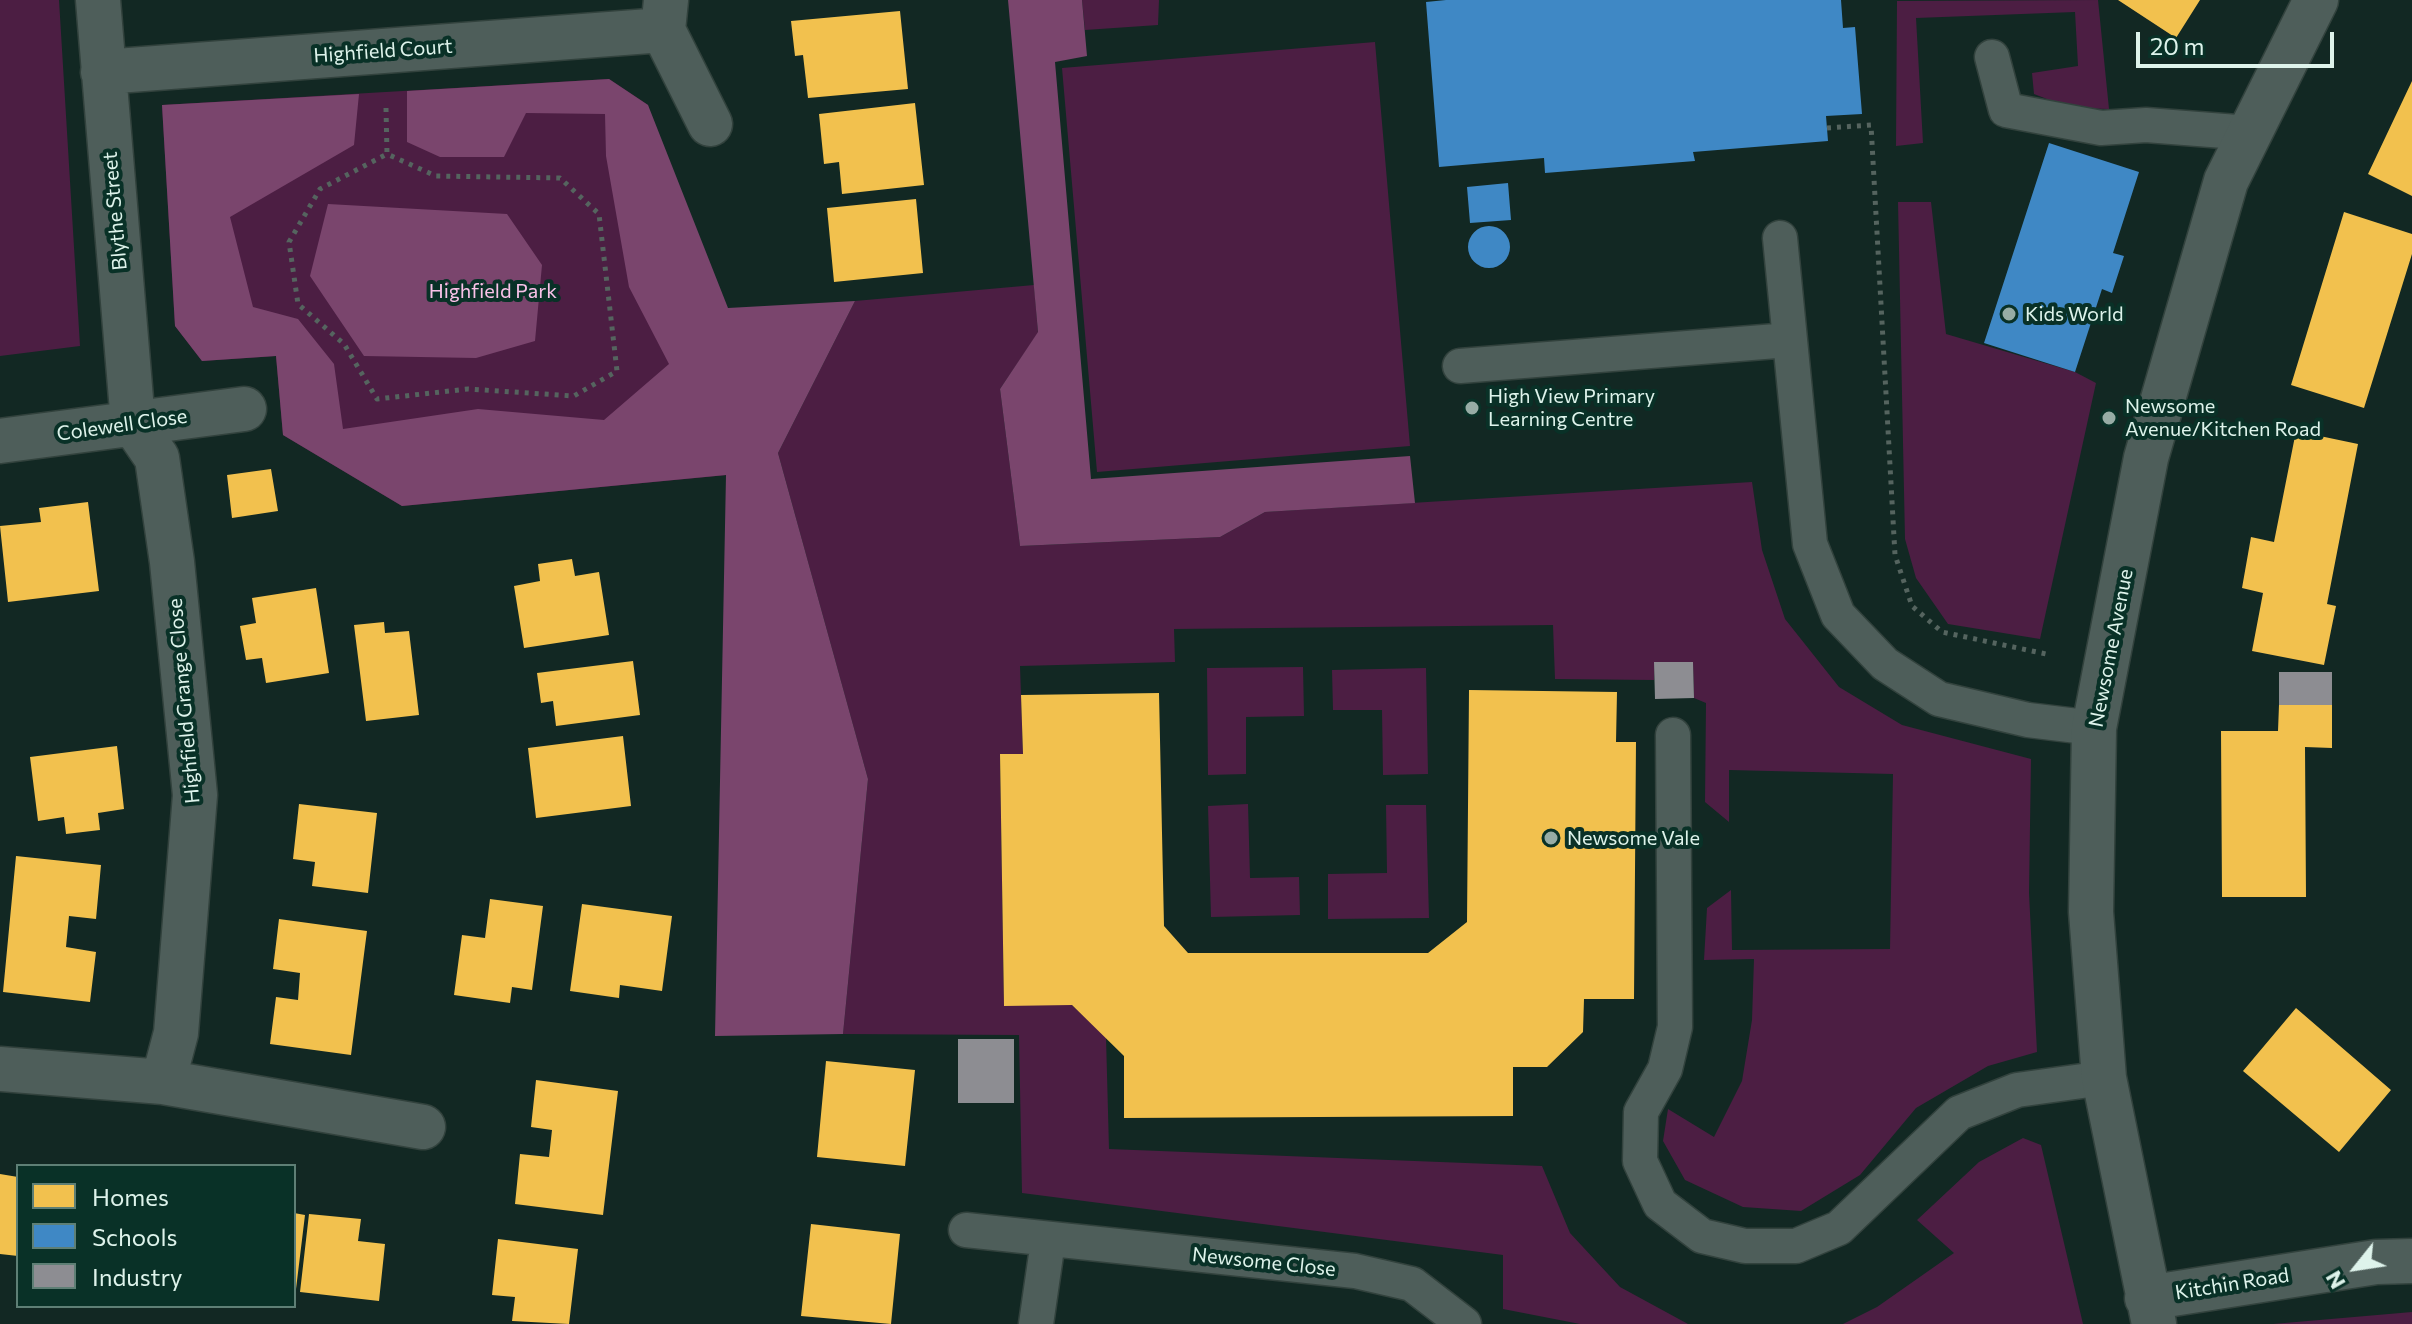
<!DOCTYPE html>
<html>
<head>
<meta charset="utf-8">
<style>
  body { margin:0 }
  #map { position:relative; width:2412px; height:1324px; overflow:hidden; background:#122823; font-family:Commissioner,sans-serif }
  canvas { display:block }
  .legend { position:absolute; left:16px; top:1164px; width:280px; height:144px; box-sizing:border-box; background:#093127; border:2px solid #5e7f75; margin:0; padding:10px 14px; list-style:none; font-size:24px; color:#def3eb }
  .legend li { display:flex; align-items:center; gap:16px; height:40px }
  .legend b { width:40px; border:2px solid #5e7f75 }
  .north { position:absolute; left:2316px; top:1228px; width:80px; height:80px; -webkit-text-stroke:6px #093127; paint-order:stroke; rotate:240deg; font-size:22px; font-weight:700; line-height:32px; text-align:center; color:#def3eb }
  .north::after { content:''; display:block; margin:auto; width:28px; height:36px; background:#def3eb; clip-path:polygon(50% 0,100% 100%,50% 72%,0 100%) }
  .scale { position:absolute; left:2136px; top:32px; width:198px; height:36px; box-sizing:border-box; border:4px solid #def3eb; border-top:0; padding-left:10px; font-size:24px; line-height:28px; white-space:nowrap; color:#def3eb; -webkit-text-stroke:6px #093127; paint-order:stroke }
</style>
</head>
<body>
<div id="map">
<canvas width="2412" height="1324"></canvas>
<ul class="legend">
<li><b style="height:22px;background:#f2c14e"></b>Homes</li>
<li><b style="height:22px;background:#3f88c5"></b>Schools</li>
<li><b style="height:22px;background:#8d8d92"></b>Industry</li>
</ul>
<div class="north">N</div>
<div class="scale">20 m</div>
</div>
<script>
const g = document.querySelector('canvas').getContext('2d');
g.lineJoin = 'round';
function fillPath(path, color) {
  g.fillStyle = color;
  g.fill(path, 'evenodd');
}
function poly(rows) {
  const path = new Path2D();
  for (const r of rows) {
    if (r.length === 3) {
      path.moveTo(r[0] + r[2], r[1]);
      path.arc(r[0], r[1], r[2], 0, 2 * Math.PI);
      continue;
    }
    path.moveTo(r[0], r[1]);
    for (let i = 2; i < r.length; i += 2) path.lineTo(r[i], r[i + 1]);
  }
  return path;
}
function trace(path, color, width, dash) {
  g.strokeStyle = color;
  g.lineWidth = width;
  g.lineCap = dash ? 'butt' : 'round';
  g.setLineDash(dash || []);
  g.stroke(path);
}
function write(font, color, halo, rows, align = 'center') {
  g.font = font + ' Commissioner,sans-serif';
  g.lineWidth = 8;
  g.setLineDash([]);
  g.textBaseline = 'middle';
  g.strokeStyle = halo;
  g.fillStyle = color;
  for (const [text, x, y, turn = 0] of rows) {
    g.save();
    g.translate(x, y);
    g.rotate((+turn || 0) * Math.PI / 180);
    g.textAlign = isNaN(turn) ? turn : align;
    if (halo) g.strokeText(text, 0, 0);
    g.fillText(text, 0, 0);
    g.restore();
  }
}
const green = poly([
  [0,0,59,0,80,346,0,356],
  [1082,0,1159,0,1158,25,1085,30],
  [2098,0,2109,109,2070,108,2034,94,2032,73,2078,66,2075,12,1916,18,1923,143,1896,146,1897,1],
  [1375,42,1410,446,1097,472,1062,68],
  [609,79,648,105,727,475,402,506,283,435,276,356,202,361,175,326,162,105],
  [1898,202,1931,202,1946,334,2075,372,2096,383,2040,639,1948,624,1916,578,1905,539],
  [1034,285,1038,333,1000,389,1020,546,1220,537,1265,512,1752,482,1762,550,1785,619,1839,687,1902,725,2031,759,2029,893,2037,1052,1988,1066,1916,1108,1860,1175,1801,1211,1743,1207,1685,1180,1663,1141,1668,1109,1714,1137,1742,1081,1752,1020,1754,959,1704,960,1707,908,1731,890,1732,950,1890,949,1893,774,1729,770,1729,822,1705,802,1706,703,1694,698,1693,662,1655,662,1654,680,1555,679,1553,625,1174,629,1175,662,1020,666,1023,754,1000,755,1004,1005,1072,1005,1106,1037,1109,1149,1542,1166,1570,1233,1620,1287,1688,1324,1580,1324,1503,1309,1503,1255,1022,1193,1019,1035,843,1034,868,779,778,453,855,301],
  [1303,667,1304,716,1246,717,1246,774,1208,775,1207,668],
  [1426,668,1428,774,1383,775,1382,710,1333,710,1332,670],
  [1248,804,1250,878,1299,877,1300,915,1211,917,1208,806],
  [1386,805,1426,805,1429,918,1328,919,1328,874,1387,873],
  [2023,1138,2041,1145,2083,1324,1843,1324,1877,1307,1954,1253,1917,1220,1979,1162],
  [2412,1312,2412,1324,2272,1324,2273,1324]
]);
const forest = poly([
  [1008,0,1082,0,1087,56,1055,62,1091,479,1410,456,1415,503,1265,512,1220,537,1020,546,1000,389,1038,332],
  [609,79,648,105,728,308,855,301,778,453,868,779,843,1034,715,1036,726,475,402,506,283,435,276,356,202,361,175,326,162,105,359,94,354,145,230,217,253,307,298,319,334,364,343,429,478,409,604,420,669,364,629,287,606,156,605,114,526,113,504,157,440,157,407,142,407,91],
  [328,204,507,214,542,265,535,341,476,358,364,356,310,276]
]);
const homes = poly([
  [2118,0,2200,0,2176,38],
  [900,11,908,89,808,98,803,55,795,56,791,21],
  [2412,81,2412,196,2368,174],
  [915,103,924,185,842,194,839,162,824,164,819,114],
  [916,199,923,273,834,282,827,208],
  [2344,212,2412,234,2412,254,2364,408,2291,385],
  [2296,431,2358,444,2327,604,2336,606,2324,665,2252,651,2263,593,2242,588,2251,537,2274,542],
  [271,469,278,511,232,518,227,475],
  [88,502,99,591,8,602,0,526,41,522,39,508],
  [572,559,575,576,599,572,609,635,524,648,514,586,540,581,538,564],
  [316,588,329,673,266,683,262,658,246,660,240,626,256,623,252,598],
  [384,622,385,633,409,631,419,715,366,721,354,625],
  [633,661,640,715,556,726,553,701,541,703,537,673],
  [1469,690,1617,692,1616,742,1636,742,1634,999,1584,999,1583,1032,1547,1067,1513,1067,1513,1116,1124,1118,1124,1056,1072,1005,1004,1006,1000,754,1023,754,1021,695,1159,693,1164,926,1188,953,1428,953,1467,922],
  [2279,705,2332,705,2332,748,2305,747,2306,897,2222,897,2221,731,2278,731],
  [623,736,631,806,536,818,528,748],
  [117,746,124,809,98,813,100,830,66,834,64,817,38,821,30,757],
  [299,804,377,813,368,893,312,886,315,862,293,859],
  [16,856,101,865,96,919,69,916,66,947,96,952,90,1002,3,992],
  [490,899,543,906,532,990,512,987,510,1003,454,995,462,935,485,938],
  [582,904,672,916,662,991,620,985,619,998,570,991],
  [279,919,367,931,351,1055,270,1044,276,997,298,1000,300,973,273,969],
  [2296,1008,2391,1090,2339,1152,2243,1071],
  [826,1061,915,1070,905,1166,817,1157],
  [536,1080,618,1091,603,1215,515,1204,520,1154,549,1157,552,1130,531,1127],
  [0,1174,18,1177,18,1256,0,1254],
  [294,1213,305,1215,296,1289,294,1289],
  [309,1214,361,1219,358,1241,385,1244,379,1301,300,1292],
  [811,1224,900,1234,891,1324,801,1316],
  [498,1239,578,1249,569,1324,512,1321,515,1297,492,1295]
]);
const schools = poly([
  [1446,0,1841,0,1843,28,1855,27,1862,114,1826,116,1828,141,1693,152,1695,161,1545,173,1544,158,1439,167,1426,2],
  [2049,143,2139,172,2113,253,2124,256,2112,293,2102,289,2075,372,1984,343],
  [1508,183,1511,220,1470,223,1467,187],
  [1489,247,21]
]);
const industry = poly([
  [1654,662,1693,662,1694,698,1655,699],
  [2279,672,2332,672,2332,705,2279,705],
  [958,1039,1014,1039,1014,1103,958,1103]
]);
const path = poly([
  [386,108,387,154,436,176,560,178,599,214,617,371,574,396,468,389,377,399,344,344,298,304,289,242,320,189,387,154],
  [1827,128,1871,125,1895,555,1912,606,1942,632,2051,655]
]);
const service = poly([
  [1992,57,2006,110,2101,128,2146,125,2250,133],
  [1780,238,1810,544,1838,615,1885,664,1939,699,2028,720,2094,728],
  [1460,366,1789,340],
  [1673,735,1675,1027,1665,1069,1641,1112,1640,1161,1660,1204,1702,1236,1745,1246,1796,1246,1839,1228,1959,1113,2017,1090,2104,1078],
  [966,1230,1355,1271,1412,1284,1464,1324],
  [1036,1324,1048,1241]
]);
const minor = poly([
  [98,0,133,423],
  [663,30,710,124],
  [103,72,663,30,666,0],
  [0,441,244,409],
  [0,1069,163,1082,176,1033,195,795,172,562,157,458,133,423],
  [163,1082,423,1127],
  [2147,1298,2376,1262,2412,1261],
  [2154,1324,2104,1078,2091,912,2094,728,2146,458,2226,181,2316,0]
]);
const markers = [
  [2009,314,8,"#97aca5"],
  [1472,408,8,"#97aca5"],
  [2109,418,8,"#97aca5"],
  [1551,838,8,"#97aca5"]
];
const streetNames = [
  ["Highfield Court",383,51,-4],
  ["Blythe Street",115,211,-95],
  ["Colewell Close",122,425,-8],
  ["Newsome Avenue",2111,648,-79],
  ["Highfield Grange Close",184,701,-95],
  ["Newsome Close",1264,1262,6],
  ["Kitchin Road",2232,1284,-9]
];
const parkNames = [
  ["Highfield Park",493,291]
];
const poiNames = [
  ["Kids World",2025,314],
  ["High View Primary",1488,396],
  ["Learning Centre",1488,419],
  ["Newsome",2125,406],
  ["Avenue/Kitchen Road",2125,429],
  ["Newsome Vale",1567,838]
];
fillPath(green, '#4c1e43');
fillPath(forest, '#7a456d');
fillPath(homes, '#f2c14e');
fillPath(schools, '#3f88c5');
fillPath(industry, '#8d8d92');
trace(service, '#32423d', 37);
trace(minor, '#32423d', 47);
trace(path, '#55645f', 5, [4, 6]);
trace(service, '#4e5e5a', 34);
trace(minor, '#4e5e5a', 44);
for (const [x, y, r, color] of markers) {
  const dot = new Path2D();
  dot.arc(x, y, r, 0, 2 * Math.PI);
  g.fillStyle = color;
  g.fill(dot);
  trace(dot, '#093127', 3);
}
write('20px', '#def3eb', '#093127', streetNames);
write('20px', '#fac2e9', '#093127', parkNames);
write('20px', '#def3eb', '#093127', poiNames, 'left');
</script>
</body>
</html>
